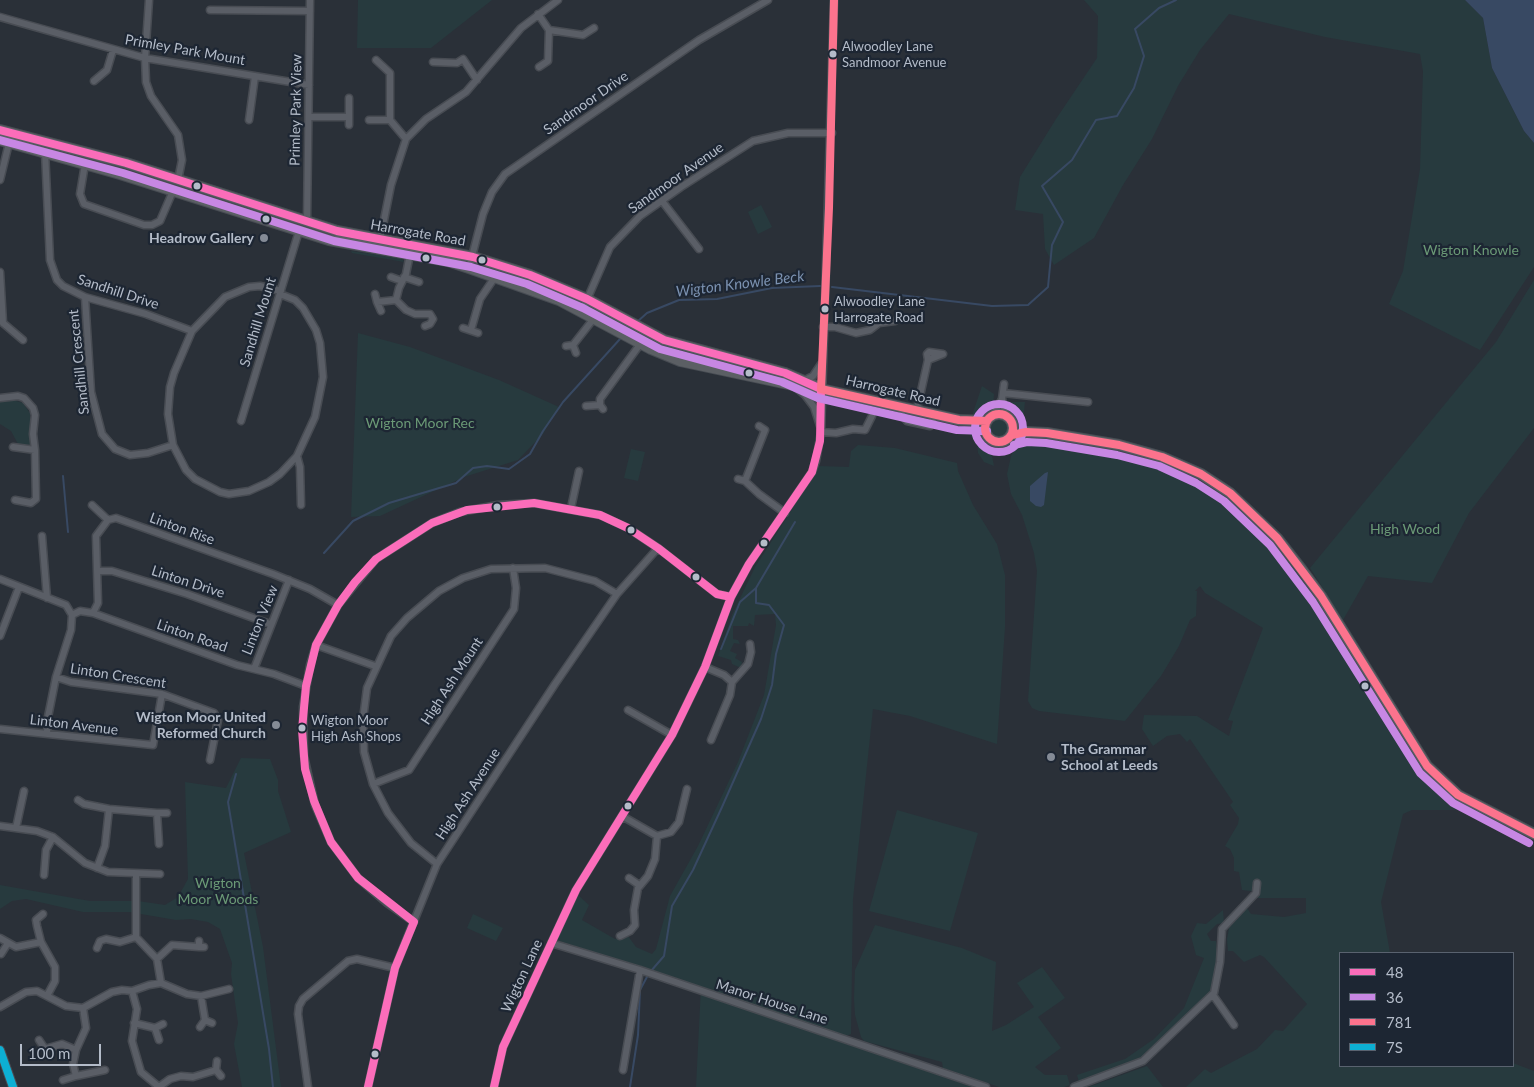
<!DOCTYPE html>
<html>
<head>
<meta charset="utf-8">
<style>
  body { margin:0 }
  #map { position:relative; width:1534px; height:1087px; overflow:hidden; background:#2a3038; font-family:Lato,sans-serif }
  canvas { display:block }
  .legend { position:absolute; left:1339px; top:952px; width:175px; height:115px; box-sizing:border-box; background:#1d2633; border:1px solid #59626f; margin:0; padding:6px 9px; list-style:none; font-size:15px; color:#b4bcc9 }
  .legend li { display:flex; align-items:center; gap:10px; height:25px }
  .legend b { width:25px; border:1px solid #59626f }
  .scale { position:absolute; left:20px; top:1044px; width:81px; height:22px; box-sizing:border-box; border:2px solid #b4bcc9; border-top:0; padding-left:6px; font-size:15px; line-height:18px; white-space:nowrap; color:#b4bcc9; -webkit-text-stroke:4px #1d2633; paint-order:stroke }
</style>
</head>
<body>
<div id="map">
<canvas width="1534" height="1087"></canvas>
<ul class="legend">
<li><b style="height:6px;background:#fb6dba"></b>48</li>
<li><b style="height:6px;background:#c787e3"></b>36</li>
<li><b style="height:6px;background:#fc738d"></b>781</li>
<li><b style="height:6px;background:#0dafd3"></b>7S</li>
</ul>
<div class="scale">100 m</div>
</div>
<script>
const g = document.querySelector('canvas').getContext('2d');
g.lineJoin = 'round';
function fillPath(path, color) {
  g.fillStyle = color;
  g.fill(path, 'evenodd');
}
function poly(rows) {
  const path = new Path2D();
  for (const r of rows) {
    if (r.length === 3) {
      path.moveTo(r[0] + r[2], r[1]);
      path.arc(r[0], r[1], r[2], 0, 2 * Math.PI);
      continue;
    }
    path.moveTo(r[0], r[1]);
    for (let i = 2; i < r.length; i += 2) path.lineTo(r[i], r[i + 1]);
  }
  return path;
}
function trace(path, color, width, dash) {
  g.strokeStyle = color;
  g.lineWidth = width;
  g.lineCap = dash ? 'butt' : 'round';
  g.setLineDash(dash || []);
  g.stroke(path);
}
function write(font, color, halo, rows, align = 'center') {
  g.font = font + ' Lato,sans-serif';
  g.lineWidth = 4.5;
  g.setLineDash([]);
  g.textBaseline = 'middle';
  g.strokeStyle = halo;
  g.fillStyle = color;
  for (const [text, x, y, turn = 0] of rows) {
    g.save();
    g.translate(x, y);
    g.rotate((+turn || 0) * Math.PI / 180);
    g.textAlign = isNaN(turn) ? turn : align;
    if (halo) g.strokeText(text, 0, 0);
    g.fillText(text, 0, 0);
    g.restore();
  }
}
const green = poly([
  [358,0,492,0,431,48,357,48],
  [1084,0,1465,0,1483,18,1492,68,1524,131,1534,143,1534,267,1480,350,1389,304,1403,271,1420,169,1423,71,1420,54,1325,37,1229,14,1200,50,1178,86,1152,139,1123,185,1094,238,1054,265,1045,249,1043,214,1015,210,1020,177,1056,119,1097,58,1098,16],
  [761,205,772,227,758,234,748,212],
  [351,251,402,258,404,262,352,253],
  [479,263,536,281,533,288,492,272,478,265],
  [1534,280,1534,428,1469,513,1432,583,1368,576,1343,620,1310,568,1496,342],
  [591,305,685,350,683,359,589,311],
  [358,333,410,347,499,380,559,407,543,434,518,460,464,477,380,516,351,517],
  [695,353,754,369,754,371,693,359],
  [982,386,994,394,993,406,986,414,972,416],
  [13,400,23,403,30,413,30,445,18,444,11,431,0,424,0,401],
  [1009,402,1025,402,1023,421,1012,411],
  [1000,428,9],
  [957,426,969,430,984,440,991,451,994,466,984,462,978,453,977,443,969,434],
  [1026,441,1106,446,1141,454,1178,468,1229,498,1276,544,1320,603,1415,761,1434,784,1463,810,1412,810,1403,814,1381,902,1390,953,1340,953,1340,1066,1513,1066,1513,1063,1534,1071,1534,1087,1186,1087,1205,1069,1211,1073,1257,1049,1275,1030,1283,1031,1307,1004,1264,957,1260,955,1244,962,1233,951,1228,951,1227,939,1229,928,1247,908,1251,914,1284,917,1306,913,1306,898,1256,898,1259,892,1242,890,1239,872,1234,871,1234,858,1230,849,1225,846,1238,824,1239,818,1230,805,1233,802,1190,739,1187,742,1180,734,1167,736,1153,746,1142,729,1144,715,1197,716,1229,736,1233,721,1228,720,1263,628,1205,593,1200,586,1195,591,1197,591,1196,616,1190,620,1179,646,1161,676,1125,721,1039,711,1032,708,1028,701,1037,571,1034,553,1022,515,1011,494,1007,474,1011,456,1015,448],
  [858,445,895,448,957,463,958,471,973,505,997,544,1005,575,1005,627,997,744,910,716,873,709,853,899,851,1034,837,1040,973,1087,696,1087,701,987,556,940,578,895,589,905,582,920,615,939,628,936,636,947,652,954,656,949,670,896,698,846,738,762,764,695,776,625,775,614,755,615,754,626,749,623,748,626,733,626,733,639,738,640,740,644,734,643,730,651,737,654,735,658,742,662,741,668,732,664,731,660,718,656,732,615,755,567,811,480,818,466,849,467,851,451],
  [631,449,645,452,638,481,624,478],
  [241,758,270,759,278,780,278,791,291,832,244,853,263,947,281,1087,242,1087,234,1044,238,1023,231,974,232,963,220,929,208,922,191,919,176,920,129,912,83,912,26,899,12,901,0,909,0,885,90,901,138,901,165,905,178,897,188,879,185,782,226,788],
  [897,810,978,833,950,931,869,911],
  [1223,910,1224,923,1217,924,1207,934,1211,941,1216,941,1218,963,1211,993,1142,1058,1079,1082,1077,1075,1125,1059,1154,1039,1184,1008,1204,958,1196,955,1191,936,1197,923,1206,924],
  [473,914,503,928,496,941,467,928],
  [875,925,962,948,996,962,992,1031,1006,1025,1034,1007,1017,983,1042,967,1065,998,1038,1017,1061,1048,1035,1067,1045,1075,1067,1075,1070,1085,1064,1087,999,1087,943,1068,942,1062,864,1041,861,1037,855,1015,854,999,855,970],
  [1147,1066,1163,1087,1088,1087]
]);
const water = poly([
  [1465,0,1534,0,1534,143,1524,131,1492,68,1483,18],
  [1048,472,1044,505,1041,507,1036,506,1030,501,1030,486,1045,473]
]);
const stream = poly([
  [832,287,992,306,1028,305,1048,287,1052,245,1063,222,1042,186,1072,160,1096,120,1117,116,1134,88,1144,56,1135,29,1159,8,1176,0],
  [637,322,647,313,679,300,717,299,772,288,820,286],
  [63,476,68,532],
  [324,553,353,521,389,503,456,483,473,468,487,466,509,469,530,454,543,431,563,402,620,339],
  [721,649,740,602,756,588],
  [236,774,228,802,269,1049,273,1087],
  [651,971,664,956,672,906,693,870,722,807,761,719,772,685,776,654,784,625,769,605,756,603,756,588,795,522],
  [630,1087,638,1035,640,990,648,975]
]);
const minor = poly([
  [149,0,145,58,146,82,151,96,178,135,182,160,178,180],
  [210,10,310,11],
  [538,14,549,30,583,35,594,28],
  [0,17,145,58,309,85],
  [376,60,390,73,390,120,406,139],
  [433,62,457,63,463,59,477,80],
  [539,67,548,61,549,30],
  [94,81,107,70,113,50],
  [309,117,349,117,349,98],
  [249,120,255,76],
  [369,120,390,120],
  [349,125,349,117],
  [45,151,50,260,57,280,63,286,85,297,146,314,192,331],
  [85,164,80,194,84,204,144,225,152,225,160,221,173,191],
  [0,180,9,143],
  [662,201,699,249],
  [307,221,310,0],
  [380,240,391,185,406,139,426,119,466,92,521,28,558,0],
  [410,254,406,274,399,288,396,300,406,310,415,314,430,314,433,319,430,324,425,326],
  [469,268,483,214,492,192,505,174,699,40,768,0],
  [0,272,3,323],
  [391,277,402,281],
  [404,277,419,282],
  [280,294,295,300,303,308,316,330,320,343,323,377,315,417,297,456,280,474,269,482,249,491,229,494,220,492,195,479,186,470,173,445,168,414,170,387,174,373,192,331,225,297,249,287,260,286,281,291],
  [375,294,377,302,396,300],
  [85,297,91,392,102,434,115,449,130,455,148,453,173,445],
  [377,302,381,311],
  [582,311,610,247,640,216,681,187,753,141,788,133,832,133],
  [3,323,23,340],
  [823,327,835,327,856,333,870,330,879,323,895,321],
  [463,328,478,333],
  [471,330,480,299,495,277],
  [573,345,576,353],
  [566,346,573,345,595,317],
  [805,380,813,376,821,364],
  [795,387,805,395,814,407,820,426],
  [1003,393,1088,402],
  [0,398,18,396,24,398,33,408,35,415,33,434,35,450,36,499,31,503,15,500],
  [1002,399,1006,415],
  [586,406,600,405],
  [903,407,902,415,907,421,930,426,936,414],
  [603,409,600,405,600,399,641,343],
  [917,409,928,360,943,354,929,352,927,354,928,360],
  [993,415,1002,399,1004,384],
  [241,421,299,231],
  [821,432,836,433,853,429,865,430,872,416],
  [13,447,35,450],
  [297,456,300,467,301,505],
  [738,479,745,481,759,494,785,513],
  [745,481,765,430,759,426],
  [92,505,108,520],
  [571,508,579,471],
  [42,536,47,598],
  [97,571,112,571,187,594,270,624],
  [0,579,66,605,72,615],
  [93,613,98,603,96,536,108,520,116,518,273,574,310,589,338,605],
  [72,615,80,611,93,613,237,665,274,674,306,686],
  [0,636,19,587],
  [316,645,375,666],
  [705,667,724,675,732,682],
  [254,669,289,580],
  [56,677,71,682,162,694,214,713,218,720,210,760],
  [628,710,672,735],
  [0,729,153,745,162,694],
  [47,734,48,717,56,677,71,630,72,615],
  [711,740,730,695,732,682,748,664,751,652,750,644],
  [373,784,409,770,514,609,516,588,513,568],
  [78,800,84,804,109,809],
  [157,813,167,813],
  [622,816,657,836,671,832,679,822,687,789],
  [0,826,37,831,53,837,85,863,108,872,160,874],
  [16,828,24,791],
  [437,864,411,843,388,813,373,784,364,752,363,719,367,688,391,636,407,618,439,591,463,578,491,569,545,568,595,581,617,594],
  [97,868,105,846,109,809,157,813,159,844],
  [136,874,136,937,157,959,161,983],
  [44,875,46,850,53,837],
  [629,878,639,885],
  [43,914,36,920,37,926,41,942,55,967,55,981,48,994],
  [414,922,387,903,358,878,331,842,315,805,304,756,303,707,310,665,316,645,338,605,376,559,432,523,460,512,498,505,534,503,600,515,628,528,658,548,717,594,731,597],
  [620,936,630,931,635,925,634,910,638,888,648,876,655,859,657,836],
  [0,938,16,947,41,942],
  [199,941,199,947,204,947],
  [551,943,640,970,986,1087],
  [97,948,100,941,106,939,120,942,136,937],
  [1,954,8,943],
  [157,959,172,945,199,947],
  [132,991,137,1009,132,1041,141,1072,159,1087,170,1079,181,1076,193,1077,216,1070],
  [1213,995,1234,1025],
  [201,996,205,1020,212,1023],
  [0,1007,26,992,37,991,66,1006,83,1008,112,992,122,990,132,991,149,985,161,983,187,994,201,996,229,989],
  [83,1008,86,1028,76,1050,73,1064,76,1076,105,1070],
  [134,1023,155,1028,159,1040],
  [200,1027,205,1020],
  [155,1028,163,1024],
  [39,1040,45,1049,62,1044,76,1050],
  [217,1061,216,1070,221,1076],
  [623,1070,640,970],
  [63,1080,76,1076],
  [308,1087,298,1014,299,1006,303,999,348,961,357,959,395,968],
  [368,1087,395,968,437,864,555,684,617,594,658,548],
  [494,1087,503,1047,576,890,672,735,705,667,731,597,749,564,812,472,816,461,821,432,834,0],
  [1074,1087,1143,1061,1214,993,1220,962,1222,929,1256,893,1257,883]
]);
const tertiary = poly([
  [0,1050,13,1087]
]);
const trunk = poly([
  [0,130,126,163,337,231,473,257,530,275,587,299,664,340,785,373,816,386],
  [0,140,120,174,329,240,448,261,469,268,559,300,651,349,680,361,802,387,821,389,959,420,987,421],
  [999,428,14],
  [1012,435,1026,432,1047,433,1119,445,1162,457,1201,474,1230,493,1277,538,1302,570,1321,596,1427,766,1458,795,1534,834]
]);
const bus1 = poly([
  [0,130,126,163,337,231,473,257,530,275,587,299,664,340,785,373,821,389,820,441,812,472,749,564,731,597,705,667,672,735,576,890,503,1047,494,1087],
  [368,1087,395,968,414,922,358,878,331,842,314,801,305,769,302,730,306,686,316,645,338,605,355,582,376,559,432,523,467,510,534,503,600,515,628,528,658,548,717,594,731,597]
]);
const bus2 = poly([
  [0,140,123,173,334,241,471,267,527,284,583,308,660,349,782,382,818,398,957,430,987,431],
  [999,428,24],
  [1014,445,1027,442,1046,443,1117,455,1159,466,1196,483,1224,501,1270,545,1313,602,1420,773,1453,803,1529,843]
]);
const bus3 = poly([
  [834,0,829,208,821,389,959,420,987,421],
  [999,428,14],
  [1012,435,1026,432,1047,433,1119,445,1162,457,1201,474,1230,493,1277,538,1321,596,1427,766,1458,795,1534,834]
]);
const bus4 = poly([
  [0,1050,13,1087]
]);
const markers = [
  [833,54,4.5,"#b4bcc9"],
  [197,186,4.5,"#b4bcc9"],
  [266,219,4.5,"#b4bcc9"],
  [264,238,5,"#848b96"],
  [426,258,4.5,"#b4bcc9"],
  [482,260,4.5,"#b4bcc9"],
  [825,309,4.5,"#b4bcc9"],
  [749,373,4.5,"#b4bcc9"],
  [497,507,4.5,"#b4bcc9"],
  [631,530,4.5,"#b4bcc9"],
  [764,543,4.5,"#b4bcc9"],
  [696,577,4.5,"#b4bcc9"],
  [1365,686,4.5,"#b4bcc9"],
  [276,725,5,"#848b96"],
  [302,728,4.5,"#b4bcc9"],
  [1051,757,5,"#848b96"],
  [628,806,4.5,"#b4bcc9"],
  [375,1054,4.5,"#b4bcc9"]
];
const busNames = [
  ["Alwoodley Lane",842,47],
  ["Sandmoor Avenue",842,63],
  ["Alwoodley Lane",834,302],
  ["Harrogate Road",834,318],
  ["Wigton Moor",311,721],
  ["High Ash Shops",311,737]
];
const streetNames = [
  ["Primley Park Mount",185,50,10],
  ["Sandmoor Drive",586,103,-35],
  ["Primley Park View",296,110,-89],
  ["Sandmoor Avenue",676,178,-35],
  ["Harrogate Road",418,233,10],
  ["Sandhill Drive",118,292,18],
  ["Sandhill Mount",258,322,-73],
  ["Sandhill Crescent",79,362,-96],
  ["Harrogate Road",893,391,13],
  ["Linton Rise",182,529,20],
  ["Linton Drive",188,582,18],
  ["Linton View",260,620,-68],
  ["Linton Road",192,636,19],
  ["Linton Crescent",118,676,9],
  ["High Ash Mount",452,681,-57],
  ["Linton Avenue",74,725,7],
  ["High Ash Avenue",468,794,-57],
  ["Wigton Lane",522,976,-65],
  ["Manor House Lane",772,1002,18]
];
const poiNames = [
  ["Headrow Gallery",254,238],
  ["Wigton Moor United",266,717],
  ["Reformed Church",266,733],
  ["The Grammar",1061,749,"left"],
  ["School at Leeds",1061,765,"left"]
];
const parkNames = [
  ["Wigton Knowle",1471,250],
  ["Wigton Moor Rec",420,423],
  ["High Wood",1405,529],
  ["Wigton",218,883],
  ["Moor Woods",218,899]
];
const waterNames = [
  ["Wigton Knowle Beck",740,284,-7]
];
fillPath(green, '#273a3e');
fillPath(water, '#384963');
trace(stream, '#384963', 2);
trace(minor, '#484c53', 9);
trace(tertiary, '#484c53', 10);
trace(trunk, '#474c53', 12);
trace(minor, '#5a5e66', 6);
trace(tertiary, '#5a5e66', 8);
trace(trunk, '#5b5f64', 10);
trace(bus1, '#fb6dba', 8);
trace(bus2, '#c787e3', 8);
trace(bus3, '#fc738d', 8);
trace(bus4, '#0dafd3', 8);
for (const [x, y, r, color] of markers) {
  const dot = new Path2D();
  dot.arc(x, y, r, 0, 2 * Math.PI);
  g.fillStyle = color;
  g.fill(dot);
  trace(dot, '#1d2633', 2);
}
write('13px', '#b4bcc9', '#1d2633', busNames, 'left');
write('14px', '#b4bcc9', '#1d2633', streetNames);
write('bold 14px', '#b4bcc9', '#1d2633', poiNames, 'right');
write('14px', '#6b9a76', '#1d2633', parkNames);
write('italic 15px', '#7c92b1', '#1d2633', waterNames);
</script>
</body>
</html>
